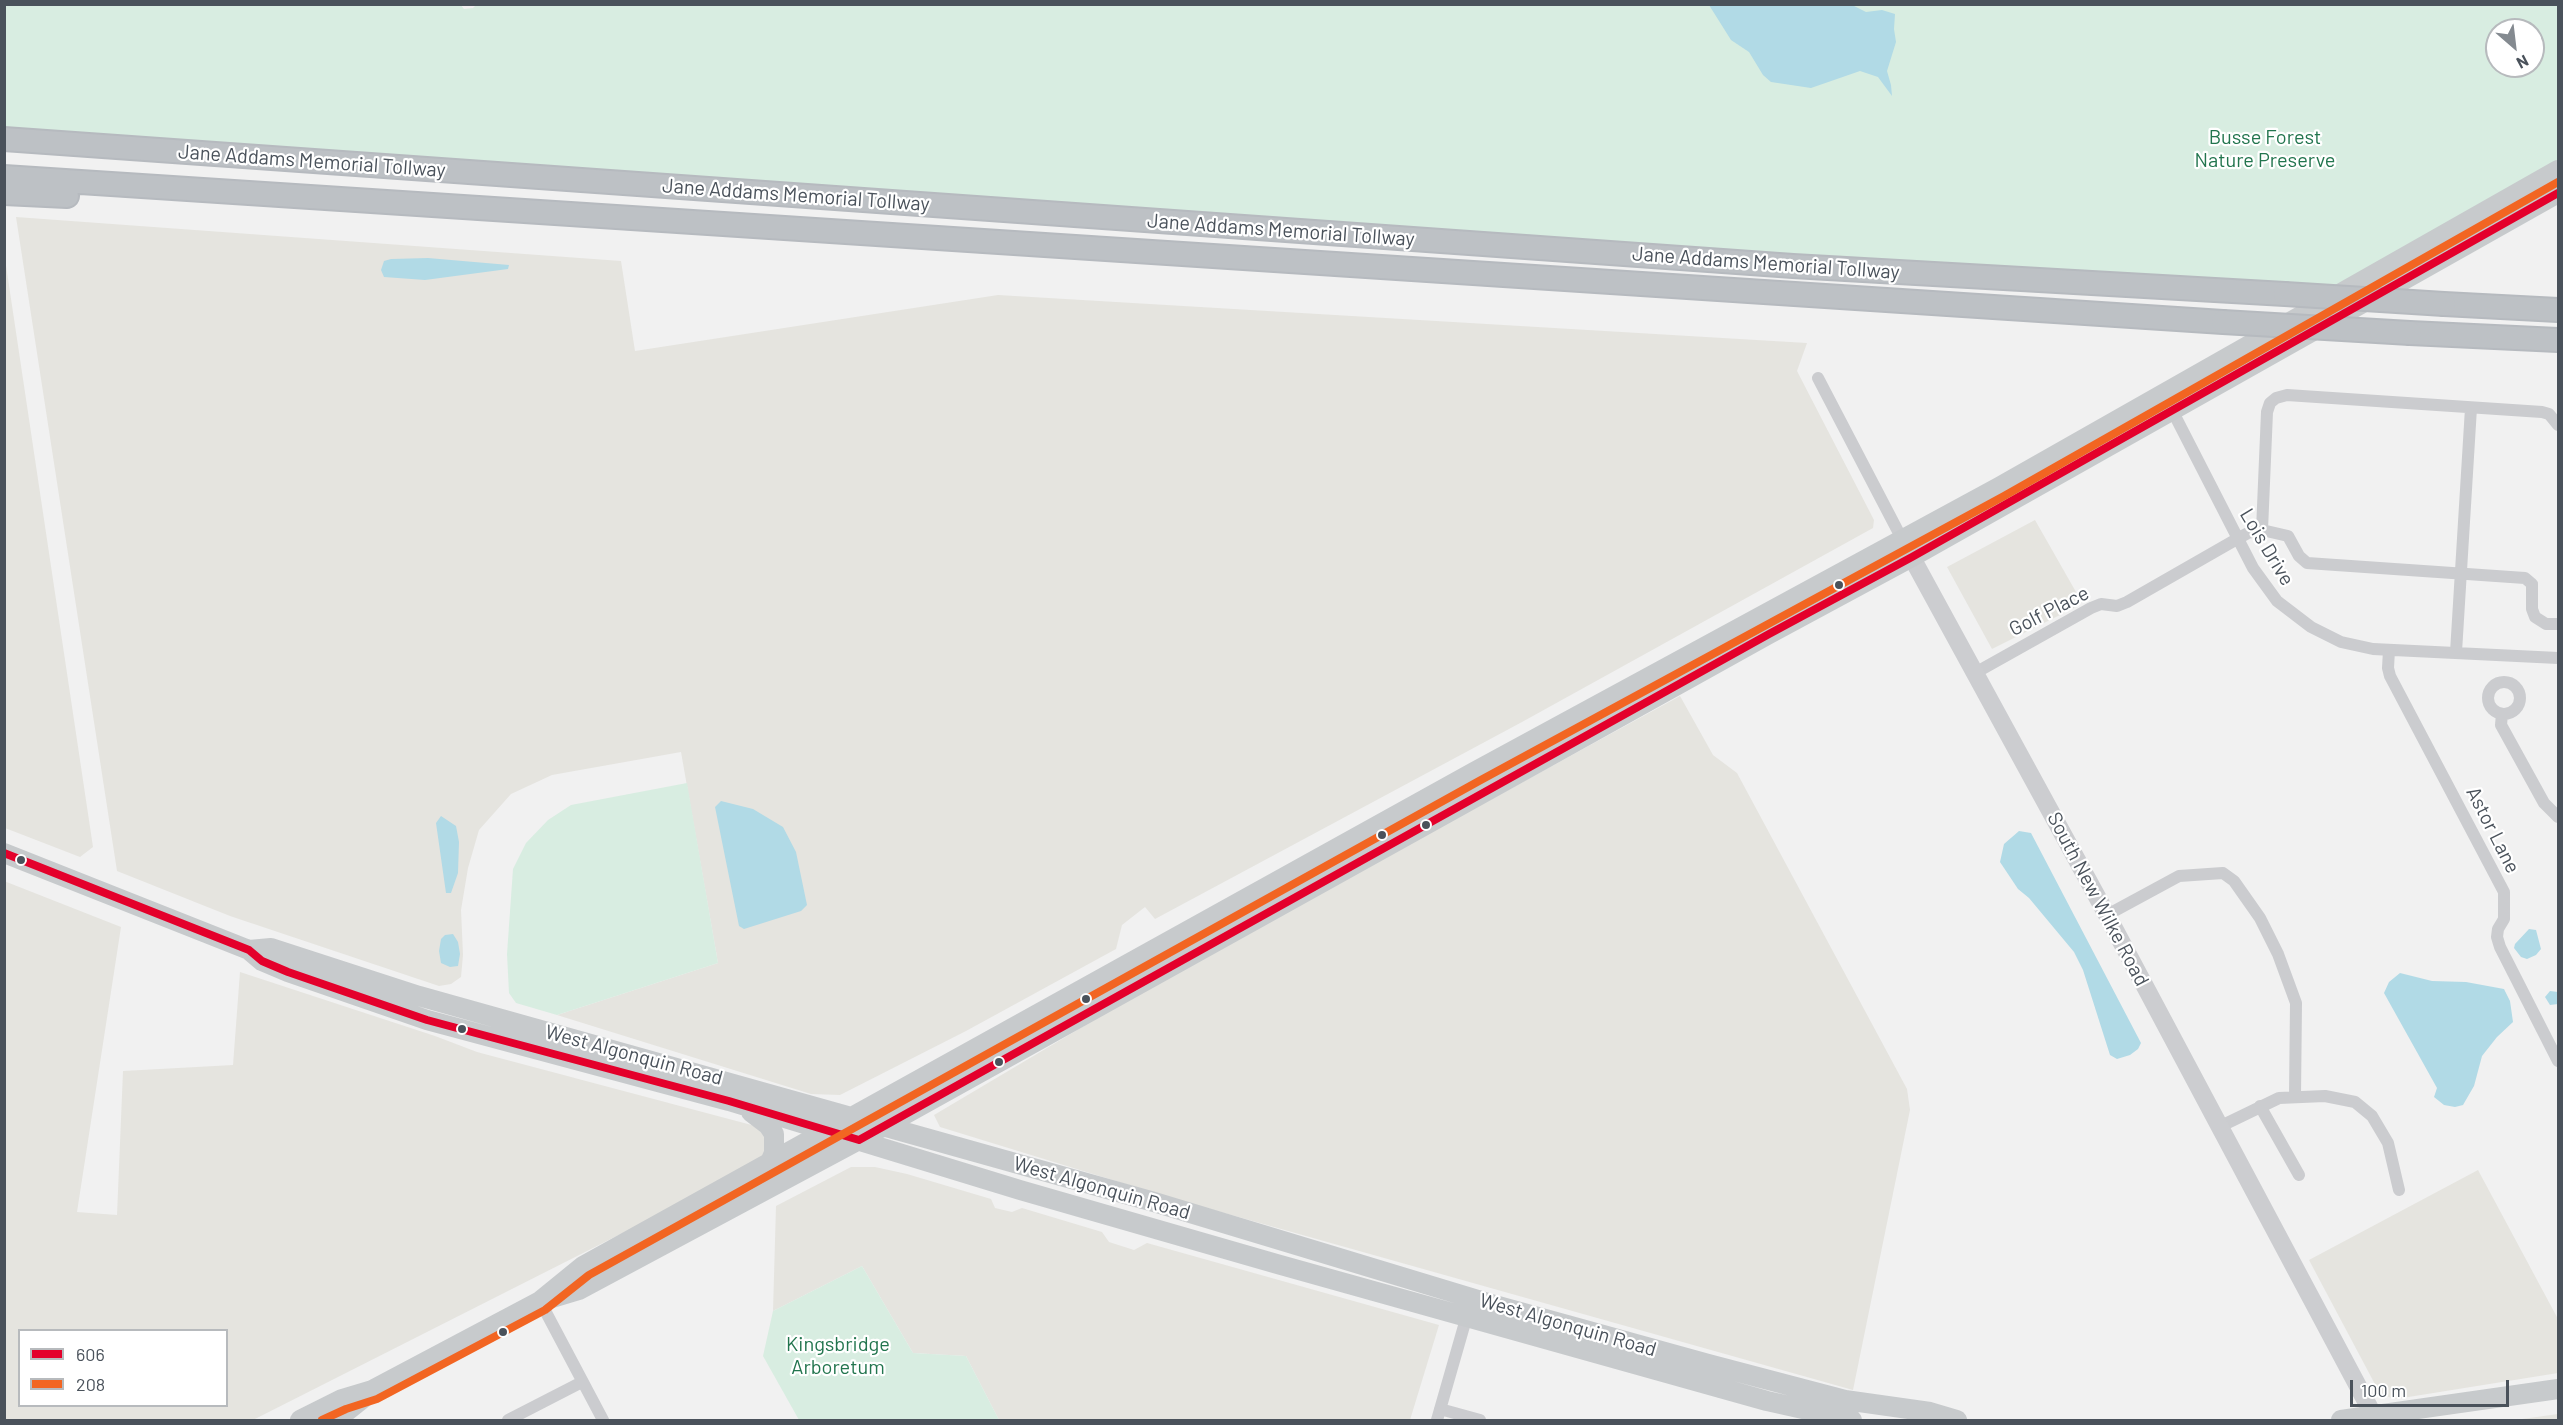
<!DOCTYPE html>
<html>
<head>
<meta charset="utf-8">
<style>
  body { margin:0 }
  #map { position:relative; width:2563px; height:1425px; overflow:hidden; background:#f1f1f1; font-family:Barlow,sans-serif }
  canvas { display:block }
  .frame { position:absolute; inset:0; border:6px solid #4a525b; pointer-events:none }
  .legend { position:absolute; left:18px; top:1329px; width:210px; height:78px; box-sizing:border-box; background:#fff; border:2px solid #b7babd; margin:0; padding:8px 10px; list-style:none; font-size:18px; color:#4a525b }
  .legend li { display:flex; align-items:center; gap:12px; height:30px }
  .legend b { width:30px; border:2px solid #b7babd }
  .north { position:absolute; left:2485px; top:18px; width:60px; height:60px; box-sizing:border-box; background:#fff; border:2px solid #b7babd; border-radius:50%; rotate:152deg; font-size:16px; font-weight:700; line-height:24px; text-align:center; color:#4a525b }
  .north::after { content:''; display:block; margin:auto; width:21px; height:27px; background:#848a90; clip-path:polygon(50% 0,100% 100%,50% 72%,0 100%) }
  .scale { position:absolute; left:2350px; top:1380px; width:159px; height:27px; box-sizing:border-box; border:3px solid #4a525b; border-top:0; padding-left:8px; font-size:18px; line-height:21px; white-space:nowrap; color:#4a525b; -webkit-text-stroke:4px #fff; paint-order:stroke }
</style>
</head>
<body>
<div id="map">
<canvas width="2563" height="1425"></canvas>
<div class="frame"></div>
<ul class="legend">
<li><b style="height:8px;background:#e4002b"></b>606</li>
<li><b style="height:8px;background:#f26522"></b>208</li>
</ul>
<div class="north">N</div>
<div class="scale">100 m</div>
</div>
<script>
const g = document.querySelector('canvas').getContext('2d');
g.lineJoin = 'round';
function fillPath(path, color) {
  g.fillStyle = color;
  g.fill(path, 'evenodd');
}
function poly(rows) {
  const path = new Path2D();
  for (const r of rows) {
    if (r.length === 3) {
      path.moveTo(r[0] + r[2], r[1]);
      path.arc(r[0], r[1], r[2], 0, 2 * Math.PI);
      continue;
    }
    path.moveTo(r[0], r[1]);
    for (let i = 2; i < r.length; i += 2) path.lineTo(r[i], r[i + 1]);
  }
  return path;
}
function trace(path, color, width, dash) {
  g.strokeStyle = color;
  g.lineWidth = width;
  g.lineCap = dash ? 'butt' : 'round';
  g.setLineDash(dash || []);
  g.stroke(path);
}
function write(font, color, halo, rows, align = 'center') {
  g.font = font + ' Barlow,sans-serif';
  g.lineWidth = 4.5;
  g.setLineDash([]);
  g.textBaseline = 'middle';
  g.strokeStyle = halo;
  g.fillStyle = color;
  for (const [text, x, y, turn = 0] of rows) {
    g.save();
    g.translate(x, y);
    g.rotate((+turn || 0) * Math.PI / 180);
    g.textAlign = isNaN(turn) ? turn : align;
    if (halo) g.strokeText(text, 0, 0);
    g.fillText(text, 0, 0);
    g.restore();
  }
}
const commercial = poly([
  [16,217,621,261,635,351,998,295,1807,343,1797,371,1874,520,1873,528,1522,722,1155,919,1145,907,1122,925,1116,949,966,1031,840,1095,811,1094,557,1015,718,963,681,752,552,775,511,794,479,830,468,868,461,910,463,955,461,977,451,984,439,986,230,916,117,871],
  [4,252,93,847,80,857,5,828],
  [2035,520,2080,599,2078,606,1992,649,1947,567],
  [1680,696,1713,755,1737,773,1907,1089,1910,1110,1853,1390,1171,1198,940,1127,934,1115,1175,972],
  [4,881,121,927,77,1212,117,1215,123,1071,233,1065,240,972,435,1036,477,1052,759,1127,764,1132,768,1156,759,1164,253,1420,5,1420],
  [20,1330,226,1330,226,1406,20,1406],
  [851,1167,875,1167,907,1174,991,1199,995,1208,1012,1212,1022,1208,1102,1232,1109,1242,1134,1250,1147,1243,1439,1325,1410,1420,999,1420,966,1356,913,1353,862,1266,773,1311,776,1206],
  [2478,1170,2558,1319,2558,1373,2396,1399,2385,1396,2377,1388,2309,1260],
  [2558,1414,2558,1420,2515,1420]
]);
const green = poly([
  [460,4,464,9,473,8,477,4,2558,5,2558,170,2335,296,5,138,4,5],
  [2497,30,2533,30,2533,66,2497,66],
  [687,783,718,963,557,1015,516,1003,509,993,507,954,513,869,526,843,548,820,571,805],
  [862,1266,913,1353,966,1356,999,1420,799,1420,763,1356,773,1311]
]);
const water = poly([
  [1850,4,1866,12,1882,10,1895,14,1894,29,1896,42,1887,71,1891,85,1892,96,1878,77,1860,71,1811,88,1771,82,1763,75,1749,52,1731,40,1709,5],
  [428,258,509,265,508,269,425,280,384,277,381,270,384,261,391,259],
  [721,801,753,809,783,827,796,852,807,905,801,911,744,929,739,926,715,807],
  [441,816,456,826,459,842,458,873,451,893,446,893,436,823],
  [2019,831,2031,833,2141,1043,2138,1049,2130,1055,2117,1059,2110,1055,2083,970,2074,952,2029,898,2018,889,2000,862,2004,844],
  [2529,929,2536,930,2541,949,2536,955,2527,959,2521,957,2514,948,2515,944],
  [453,934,458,942,460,954,458,966,450,967,441,963,439,951,441,939,445,935],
  [2400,973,2432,981,2466,982,2504,989,2510,1001,2513,1022,2497,1037,2482,1056,2474,1086,2463,1105,2455,1107,2444,1105,2434,1097,2437,1088,2384,993,2389,982],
  [2550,991,2558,992,2558,1004,2550,1005,2545,997]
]);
const minor = poly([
  [1818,378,1902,539],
  [2172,410,2253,568,2277,601,2311,627,2341,642,2373,649,2558,658],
  [2262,530,2267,412,2270,403,2276,398,2287,395,2542,412,2549,414,2558,425],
  [2389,650,2388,668,2390,676,2504,892,2504,919,2498,929,2497,937,2500,947,2558,1061],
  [2456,652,2471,408],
  [1975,673,2091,608,2101,604,2117,606,2127,602,2237,539,2248,533,2262,530,2288,536,2299,556,2307,563,2525,578,2532,584,2532,609,2535,617,2546,624,2558,624],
  [2504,698,16],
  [2502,714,2501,725,2544,803,2558,817],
  [2107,915,2179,876,2223,873,2234,881,2260,918,2278,954,2296,1003,2295,1096],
  [2260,1106,2299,1175],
  [2219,1127,2279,1098,2325,1096,2355,1102,2372,1116,2388,1143,2399,1190],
  [540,1301,603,1420],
  [1440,1409,1480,1420],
  [508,1420,582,1382],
  [1437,1420,1468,1312]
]);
const secondary = poly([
  [1905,545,2107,915,2376,1420]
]);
const primary = poly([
  [4,853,249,950,262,961,288,972,427,1020,729,1101,1020,1190,1277,1264,1767,1401,1852,1420],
  [249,950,271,948,419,996,1154,1202,1498,1306,1708,1364,1845,1400,1930,1412,1957,1420],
  [751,1112,768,1125,774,1134,774,1153,770,1162],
  [549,1299,579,1290,859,1140,1769,634,1912,557,2558,193],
  [300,1420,342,1399,372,1390,540,1301,583,1266,1474,772,1999,487,2558,170],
  [332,1420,346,1412,366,1396],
  [2341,1420,2558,1389]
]);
const motorway = poly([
  [4,139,1793,266,2285,294],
  [4,177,2223,322],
  [4,193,67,196],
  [2444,304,2558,310],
  [2410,333,2558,340]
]);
const motorwayBridge = poly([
  [2285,294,2444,304],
  [2223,322,2410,333]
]);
const bus1 = poly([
  [4,853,249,950,262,961,288,972,427,1020,729,1101,859,1140,1769,634,1912,557,2558,193]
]);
const bus2 = poly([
  [322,1420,346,1409,377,1399,545,1310,589,1275,1479,781,2004,496,2558,182]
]);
const markers = [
  [1839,585,5,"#4a525b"],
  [1426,825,5,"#4a525b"],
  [1382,835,5,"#4a525b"],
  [21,860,5,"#4a525b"],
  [1086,999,5,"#4a525b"],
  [462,1029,5,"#4a525b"],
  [999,1062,5,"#4a525b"],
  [503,1332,5,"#4a525b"]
];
const parkNames = [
  ["Busse Forest",2265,137],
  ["Nature Preserve",2265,160],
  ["Kingsbridge",838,1344],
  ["Arboretum",838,1367]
];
const streetNames = [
  ["Jane Addams Memorial Tollway",312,161,4],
  ["Jane Addams Memorial Tollway",796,195,4],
  ["Jane Addams Memorial Tollway",1281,230,4],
  ["Jane Addams Memorial Tollway",1766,263,4],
  ["Lois Drive",2267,547,59],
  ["Golf Place",2049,611,-27],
  ["Astor Lane",2493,830,63],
  ["South New Wilke Road",2098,899,62],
  ["West Algonquin Road",634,1055,15],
  ["West Algonquin Road",1102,1188,16],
  ["West Algonquin Road",1568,1325,16]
];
fillPath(commercial, '#e5e4df');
fillPath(green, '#d8ede1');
fillPath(water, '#b1dae6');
trace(motorway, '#b6babf', 26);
trace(minor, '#cbcccf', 12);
trace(secondary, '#cccdd0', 18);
trace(primary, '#c7cacc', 20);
trace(motorway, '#bdc1c5', 22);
trace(motorwayBridge, '#b6babf', 26, []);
trace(motorwayBridge, '#bdc1c5', 22);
trace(bus1, '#e4002b', 8);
trace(bus2, '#f26522', 8);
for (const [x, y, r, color] of markers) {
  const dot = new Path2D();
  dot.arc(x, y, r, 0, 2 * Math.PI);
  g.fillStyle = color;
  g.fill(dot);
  trace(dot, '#fff', 2);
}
write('20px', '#22754e', '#fff', parkNames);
write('20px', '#4a525b', '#fff', streetNames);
</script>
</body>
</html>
